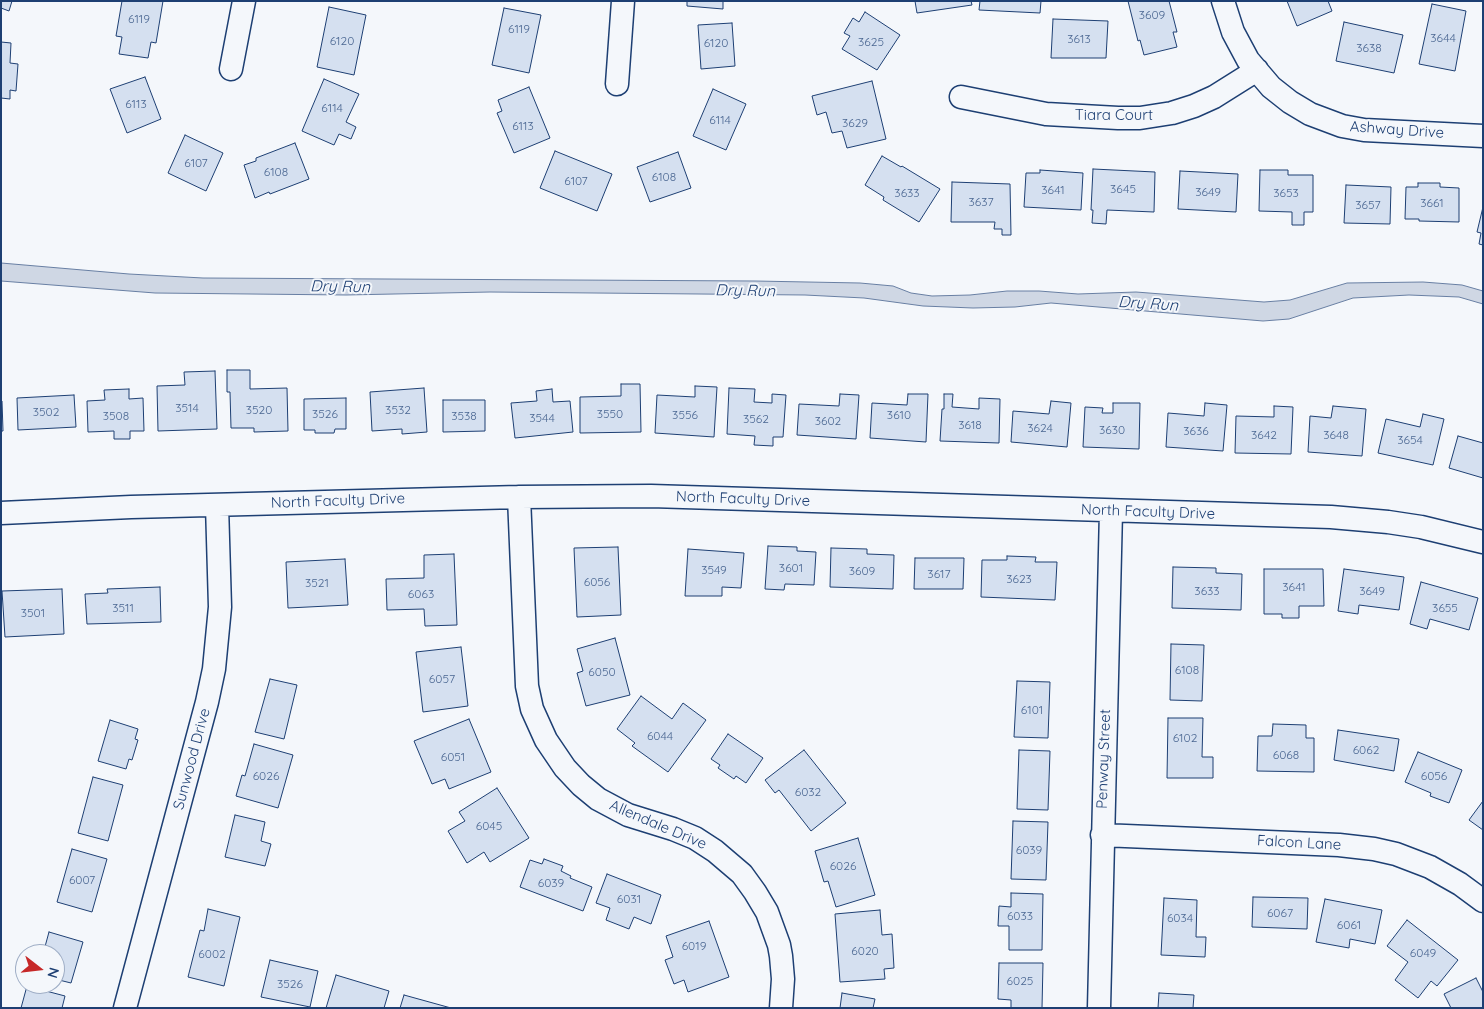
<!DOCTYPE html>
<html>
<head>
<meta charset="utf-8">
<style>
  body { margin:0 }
  #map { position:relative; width:1484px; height:1009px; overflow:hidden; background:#f4f7fb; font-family:Quicksand,sans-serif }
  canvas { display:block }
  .frame { position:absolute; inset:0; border:2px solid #1d3f73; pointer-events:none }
  .north { position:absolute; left:15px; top:944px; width:50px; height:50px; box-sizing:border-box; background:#f4f7fb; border:1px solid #9eadc5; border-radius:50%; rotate:106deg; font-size:14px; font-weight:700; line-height:20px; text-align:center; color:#1d3f73 }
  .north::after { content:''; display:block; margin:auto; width:18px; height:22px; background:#c62828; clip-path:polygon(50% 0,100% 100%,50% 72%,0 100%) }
</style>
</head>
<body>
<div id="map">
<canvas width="1484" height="1009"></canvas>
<div class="frame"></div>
<div class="north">N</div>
</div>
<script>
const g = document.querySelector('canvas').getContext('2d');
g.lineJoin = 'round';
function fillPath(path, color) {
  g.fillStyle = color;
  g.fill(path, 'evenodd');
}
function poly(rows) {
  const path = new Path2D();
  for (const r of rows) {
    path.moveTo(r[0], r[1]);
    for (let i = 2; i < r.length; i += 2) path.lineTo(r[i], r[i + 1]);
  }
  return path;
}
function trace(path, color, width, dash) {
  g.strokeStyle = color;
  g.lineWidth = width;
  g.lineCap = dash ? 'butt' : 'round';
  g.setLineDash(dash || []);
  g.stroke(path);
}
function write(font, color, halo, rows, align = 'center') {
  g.font = font + ' Quicksand,sans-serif';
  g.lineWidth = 4;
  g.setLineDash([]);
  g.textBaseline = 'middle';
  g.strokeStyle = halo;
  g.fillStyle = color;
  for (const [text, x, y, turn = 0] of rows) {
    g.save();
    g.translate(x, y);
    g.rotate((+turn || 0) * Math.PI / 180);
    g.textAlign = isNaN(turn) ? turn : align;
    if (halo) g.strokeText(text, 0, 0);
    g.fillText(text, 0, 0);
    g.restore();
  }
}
const water = poly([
  [1,263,129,274,203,278,755,281,860,283,893,286,911,293,932,296,970,295,1007,291,1039,291,1078,294,1136,292,1264,302,1290,300,1347,283,1423,282,1462,285,1483,291,1483,304,1459,297,1409,295,1353,298,1289,319,1263,321,1051,303,1015,307,973,308,923,306,864,298,805,295,490,292,346,295,155,293,1,281,1,263]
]);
const building = poly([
  [1,1,12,1,9,11,1,8,1,1],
  [122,1,163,1,156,43,151,42,148,58,119,54,122,37,116,36,122,1],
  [687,1,723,1,723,9,687,6,687,1],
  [915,1,971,1,972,5,917,13,915,1],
  [980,1,1041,1,1040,13,979,10,980,1],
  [1128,1,1169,1,1177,32,1173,32,1177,47,1144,55,1140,40,1138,41,1128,1],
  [1287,1,1328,1,1332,11,1297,26,1287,1],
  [1432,4,1466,11,1455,71,1419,64,1432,4],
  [329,7,366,15,354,75,317,67,329,7],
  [504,8,541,15,529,73,492,65,504,8],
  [865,12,900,35,877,70,842,49,850,36,844,33,853,18,859,22,865,12],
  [1053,19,1108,21,1106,58,1051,58,1053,19],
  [1344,22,1403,35,1394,73,1336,61,1344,22],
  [732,23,735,66,701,69,698,25,732,23],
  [1,42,11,43,10,63,18,64,16,91,10,90,10,99,1,98,1,42],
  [145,77,161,119,127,133,110,89,145,77],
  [324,79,359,94,346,122,356,127,351,139,339,134,334,145,302,131,324,79],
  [872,81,886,139,847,148,842,131,832,133,826,112,817,115,812,96,872,81],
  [529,87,550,138,514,153,497,113,502,111,498,100,529,87],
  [713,89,746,104,726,150,693,136,713,89],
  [185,135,223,153,206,191,168,173,185,135],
  [295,143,309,179,270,194,269,192,255,198,244,165,256,161,256,158,295,143],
  [555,151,612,174,597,211,540,188,555,151],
  [678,152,691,188,650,202,637,167,678,152],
  [882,156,901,167,902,166,940,189,919,222,883,200,884,197,865,185,882,156],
  [1093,169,1155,172,1154,212,1107,210,1106,224,1092,223,1093,210,1091,210,1093,169],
  [1040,170,1083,173,1081,210,1024,207,1026,173,1040,173,1040,170],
  [1260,170,1288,170,1288,175,1313,175,1313,212,1304,212,1304,225,1292,225,1292,212,1259,211,1260,170],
  [1180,171,1238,174,1236,212,1178,209,1180,171],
  [952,182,1010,184,1011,235,1002,235,1002,229,994,229,995,222,951,222,952,182],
  [1418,183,1440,183,1440,187,1459,188,1459,222,1419,221,1419,219,1405,219,1406,187,1418,187,1418,183],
  [1346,185,1391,187,1390,224,1344,223,1346,185],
  [1483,207,1483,245,1479,244,1481,233,1477,232,1483,207],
  [227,370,250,370,250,389,287,388,288,431,254,432,254,428,231,428,230,392,227,392,227,370],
  [215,371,217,429,158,431,157,386,185,385,184,372,215,371],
  [621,384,640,384,641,432,580,433,580,397,621,396,621,384],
  [695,386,717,387,714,437,655,433,657,395,695,397,695,386],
  [424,388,427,432,402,434,402,429,372,431,370,392,424,388],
  [729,388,755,389,754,402,772,403,772,394,786,395,783,437,773,437,773,446,754,445,755,436,727,434,729,388],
  [129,389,129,399,143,398,144,431,130,431,130,439,114,439,114,431,88,432,87,401,105,400,104,390,129,389],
  [552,389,553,402,570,401,573,432,515,438,511,403,537,401,536,391,552,389],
  [840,394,859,395,856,439,797,435,799,404,839,406,840,394],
  [908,394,928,394,926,442,870,438,872,403,907,405,908,394],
  [944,394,953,394,952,407,979,409,979,398,1000,399,999,443,940,441,942,409,944,409,944,394],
  [74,395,76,427,18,430,17,398,74,395],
  [346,398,346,429,335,429,334,433,315,433,315,430,304,430,304,399,346,398],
  [443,400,485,400,485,431,443,432,443,400],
  [1,401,2,401,3,431,1,431,1,401],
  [1051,401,1071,403,1067,447,1011,442,1013,411,1049,414,1051,401],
  [1113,403,1140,403,1139,449,1083,447,1085,407,1103,408,1102,413,1113,413,1113,403],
  [1205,403,1227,405,1223,451,1166,447,1168,413,1204,416,1205,403],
  [1274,406,1293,407,1291,454,1235,453,1236,416,1274,417,1274,406],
  [1333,406,1366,409,1362,456,1308,452,1310,416,1331,418,1333,406],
  [1423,414,1444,419,1433,465,1378,453,1386,419,1420,427,1423,414],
  [1458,436,1483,443,1483,478,1449,468,1458,436],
  [768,546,797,547,797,551,816,552,814,585,785,584,784,590,765,589,768,546],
  [618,547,621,615,577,617,574,548,618,547],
  [831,548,867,549,867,554,894,555,893,589,830,587,831,548],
  [688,549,744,553,741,588,722,587,722,596,685,596,688,549],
  [454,554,457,625,425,626,424,609,387,610,386,579,424,578,424,555,454,554],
  [1007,556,1036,557,1035,562,1057,562,1055,600,981,597,982,560,1007,560,1007,556],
  [915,558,964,558,963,589,914,589,915,558],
  [345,559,348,605,288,608,286,562,345,559],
  [1173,567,1216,568,1216,573,1242,574,1241,610,1172,608,1173,567],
  [1264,569,1323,569,1324,606,1299,606,1299,618,1282,618,1282,614,1264,614,1264,569],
  [1344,569,1404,577,1399,610,1359,605,1358,614,1338,611,1344,569],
  [1421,582,1478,598,1469,630,1430,619,1427,629,1410,624,1421,582],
  [160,587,161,622,87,624,85,594,108,593,107,589,160,587],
  [62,589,64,634,5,637,2,591,62,589],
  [615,638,630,695,586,706,577,673,583,671,577,649,615,638],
  [1171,644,1204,645,1202,701,1170,700,1171,644],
  [461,647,468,706,423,712,416,652,461,647],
  [270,679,297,685,284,739,255,732,270,679],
  [1017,681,1050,682,1048,738,1014,737,1017,681],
  [641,696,672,719,683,703,706,720,668,772,632,746,635,743,617,729,641,696],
  [1168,718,1203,718,1202,757,1213,757,1213,778,1167,778,1168,718],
  [469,719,491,772,449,789,445,779,432,784,414,741,469,719],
  [110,720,138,729,135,739,138,740,132,760,129,759,126,769,98,761,110,720],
  [1273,724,1306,725,1306,738,1314,738,1314,772,1257,771,1258,736,1272,736,1273,724],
  [1338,730,1399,739,1394,771,1334,760,1338,730],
  [728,734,763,758,746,783,736,776,734,779,718,768,720,765,711,759,728,734],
  [254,744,293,755,278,808,236,796,242,775,245,776,254,744],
  [804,750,846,803,811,831,779,790,775,793,765,780,804,750],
  [1019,750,1050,751,1048,810,1017,809,1019,750],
  [1418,752,1462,770,1449,803,1430,796,1431,793,1405,782,1418,752],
  [93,777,123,785,108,841,78,833,93,777],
  [497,788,529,838,490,862,484,852,467,863,448,831,465,821,459,812,497,788],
  [1483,801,1483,830,1469,820,1483,801],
  [235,815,265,822,261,841,271,844,265,866,225,857,235,815],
  [1013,821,1048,822,1046,880,1011,879,1013,821],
  [858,838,875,895,836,907,828,881,824,882,815,851,858,838],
  [72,849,107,859,92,912,57,902,72,849],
  [544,859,563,866,561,871,571,876,570,878,592,887,583,911,520,887,530,860,542,864,544,859],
  [607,874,661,895,651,924,634,917,629,929,606,920,610,908,596,903,607,874],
  [1011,893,1043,894,1042,950,1009,950,1009,926,998,926,999,906,1011,907,1011,893],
  [1253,897,1308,898,1307,929,1252,927,1253,897],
  [1164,898,1197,900,1196,937,1206,937,1205,957,1161,955,1164,898],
  [1325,899,1382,910,1375,944,1350,939,1349,948,1316,942,1325,899],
  [208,909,240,917,224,986,188,977,200,930,204,931,208,909],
  [880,910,882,935,892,934,894,968,884,969,885,979,840,982,835,914,880,910],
  [1407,920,1458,960,1437,986,1431,981,1418,998,1395,980,1408,962,1387,946,1407,920],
  [709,921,729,977,688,992,684,980,674,984,665,960,673,957,666,936,709,921],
  [49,932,83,942,71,983,55,979,55,954,43,954,49,932],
  [270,960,318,971,310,1007,261,997,270,960],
  [999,963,1043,963,1042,1008,1011,1008,1011,1000,998,999,999,963],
  [336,975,389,991,384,1008,326,1008,336,975],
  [1476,978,1483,992,1483,1008,1451,1008,1444,994,1476,978],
  [27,986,65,996,62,1008,21,1008,27,986],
  [842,993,875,999,873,1008,840,1008,842,993],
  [1159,993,1194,995,1193,1008,1158,1008,1159,993],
  [404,995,451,1008,400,1008,404,995]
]);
const street = poly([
  [1223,1,1233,32,1248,60,1271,87,1290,102,1310,114,1342,126,1364,130,1483,136],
  [231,69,244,1],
  [617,84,623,1],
  [961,97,1046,114,1118,118,1140,118,1172,113,1194,106,1214,97,1257,70],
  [519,497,527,686,532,709,546,740,565,768,581,785,598,799,628,815,673,829,695,838,715,851,742,874,755,892,767,912,779,945,781,956,783,979,781,1008],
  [1,513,131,507,519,497,651,496,1331,517,1388,522,1421,527,1483,542],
  [1102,835,1339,845,1374,849,1396,854,1430,867,1460,884,1483,901],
  [125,1008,207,702,214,669,220,607,217,505],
  [1099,1008,1111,511]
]);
const numberNames = [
  ["3609",1152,15],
  ["6119",139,19],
  ["6119",519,29],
  ["3644",1443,38],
  ["3613",1079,39],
  ["6120",342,41],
  ["3625",871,42],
  ["6120",716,43],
  ["3638",1369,48],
  ["6113",136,104],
  ["6114",332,108],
  ["6114",720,120],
  ["3629",855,123],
  ["6113",523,126],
  ["6107",196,163],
  ["6108",276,172],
  ["6108",664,177],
  ["6107",576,181],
  ["3645",1123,189],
  ["3641",1053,190],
  ["3649",1208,192],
  ["3633",907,193],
  ["3653",1286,193],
  ["3637",981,202],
  ["3661",1432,203],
  ["3657",1368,205],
  ["3514",187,408],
  ["3520",259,410],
  ["3532",398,410],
  ["3502",46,412],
  ["3526",325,414],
  ["3550",610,414],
  ["3556",685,415],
  ["3610",899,415],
  ["3508",116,416],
  ["3538",464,416],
  ["3544",542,418],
  ["3562",756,419],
  ["3602",828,421],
  ["3618",970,425],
  ["3624",1040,428],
  ["3630",1112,430],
  ["3636",1196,431],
  ["3642",1264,435],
  ["3648",1336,435],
  ["3654",1410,440],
  ["3601",791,568],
  ["3549",714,570],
  ["3609",862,571],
  ["3617",939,574],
  ["3623",1019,579],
  ["6056",597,582],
  ["3521",317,583],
  ["3641",1294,587],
  ["3633",1207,591],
  ["3649",1372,591],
  ["6063",421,594],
  ["3511",123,608],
  ["3655",1445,608],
  ["3501",33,613],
  ["6108",1187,670],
  ["6050",602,672],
  ["6057",442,679],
  ["6101",1032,710],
  ["6044",660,736],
  ["6102",1185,738],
  ["6062",1366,750],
  ["6068",1286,755],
  ["6051",453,757],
  ["6026",266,776],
  ["6056",1434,776],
  ["6032",808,792],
  ["6045",489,826],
  ["6039",1029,850],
  ["6026",843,866],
  ["6007",82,880],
  ["6039",551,883],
  ["6031",629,899],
  ["6067",1280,913],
  ["6033",1020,916],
  ["6034",1180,918],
  ["6061",1349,925],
  ["6019",694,946],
  ["6020",865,951],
  ["6049",1423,953],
  ["6002",212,954],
  ["6025",1020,981],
  ["3526",290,984]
];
const streetNames = [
  ["Tiara Court",1114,115],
  ["Ashway Drive",1397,130,4],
  ["North Faculty Drive",743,499,2],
  ["North Faculty Drive",338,501,-2],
  ["North Faculty Drive",1148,512,2],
  ["Sunwood Drive",192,759,-75],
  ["Penway Street",1104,759,-88],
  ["Allendale Drive",658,825,23],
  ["Falcon Lane",1299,843,3]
];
const waterNames = [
  ["Dry Run",340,287,1],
  ["Dry Run",745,291,1],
  ["Dry Run",1148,304,4]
];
fillPath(water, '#cfd7e4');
trace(water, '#687fa3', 1);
fillPath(building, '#d5e0f0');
trace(building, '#1d3f73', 1);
trace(street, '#1d3f73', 25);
trace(street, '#f4f7fb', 22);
write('12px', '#4b6792', null, numberNames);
write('15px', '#1d3f73', '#f4f7fb', streetNames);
write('italic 16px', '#1d3f73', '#f4f7fb', waterNames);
</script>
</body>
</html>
